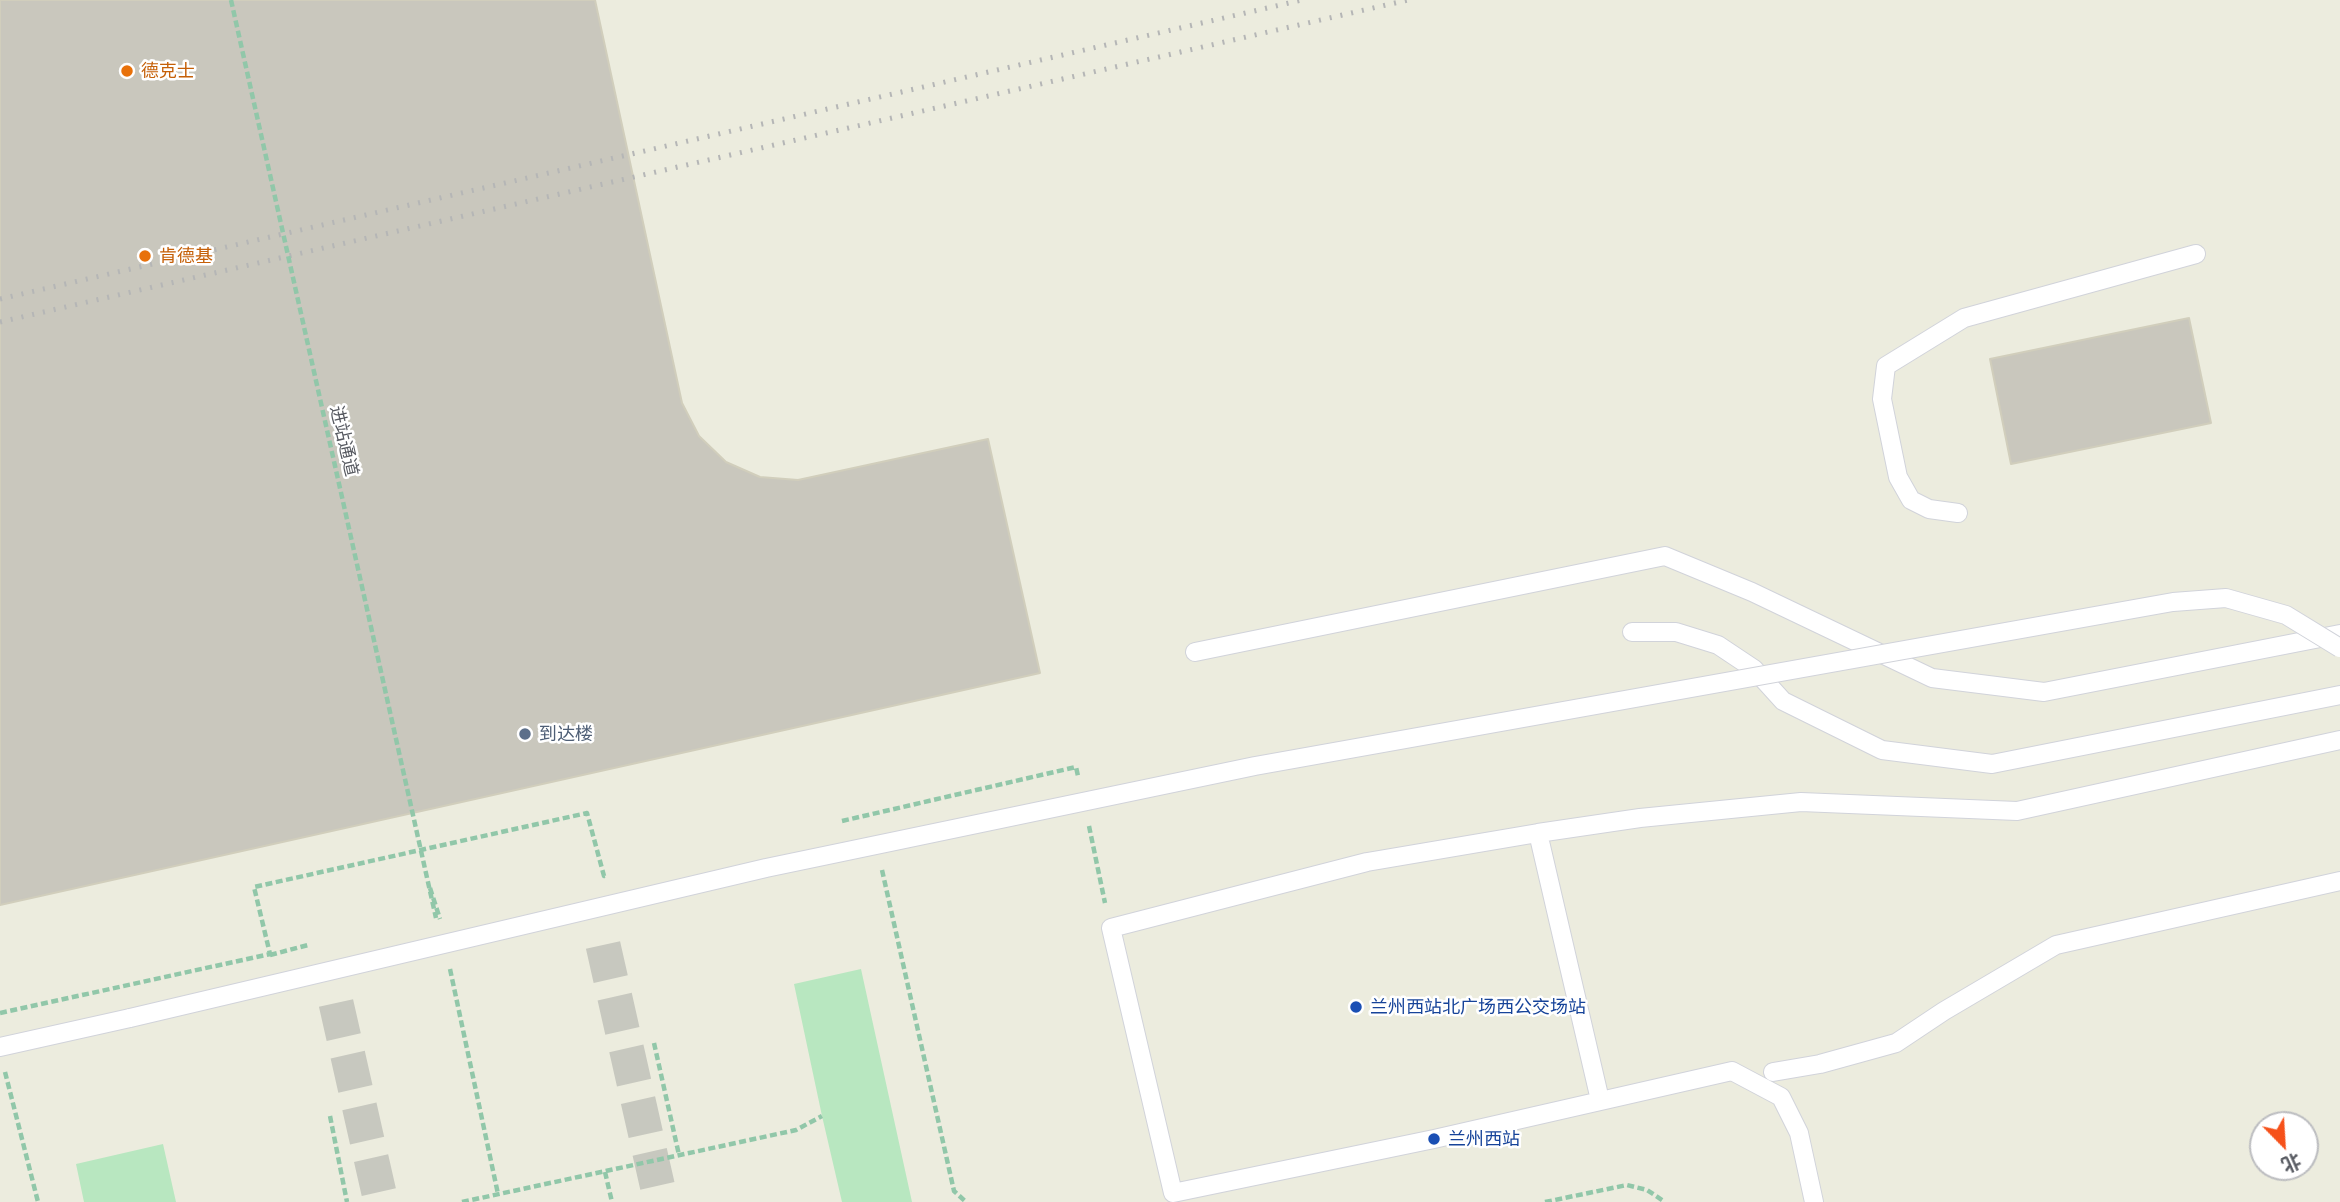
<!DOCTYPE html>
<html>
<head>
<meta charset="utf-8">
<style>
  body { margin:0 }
  #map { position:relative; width:2340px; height:1202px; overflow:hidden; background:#ececde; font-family:"Golos Text","Noto Sans SC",sans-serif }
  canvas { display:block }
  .north { position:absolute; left:2249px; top:1111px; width:70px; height:70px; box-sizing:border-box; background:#fff; border:2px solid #bcbdc0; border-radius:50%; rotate:156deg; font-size:19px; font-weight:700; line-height:28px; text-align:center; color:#575a61 }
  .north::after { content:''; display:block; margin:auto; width:24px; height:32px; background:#f6511a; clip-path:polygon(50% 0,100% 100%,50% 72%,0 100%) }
</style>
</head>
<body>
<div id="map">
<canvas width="2340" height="1202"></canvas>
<div class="north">北</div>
</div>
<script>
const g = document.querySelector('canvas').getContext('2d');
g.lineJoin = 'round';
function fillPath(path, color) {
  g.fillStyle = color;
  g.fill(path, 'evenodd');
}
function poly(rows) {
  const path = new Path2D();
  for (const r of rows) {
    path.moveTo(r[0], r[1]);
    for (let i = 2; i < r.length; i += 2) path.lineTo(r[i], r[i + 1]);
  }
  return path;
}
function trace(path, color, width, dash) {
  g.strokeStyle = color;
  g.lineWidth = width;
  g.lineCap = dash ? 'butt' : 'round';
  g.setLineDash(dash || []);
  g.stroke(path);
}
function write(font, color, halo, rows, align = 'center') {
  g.font = font + ' "Golos Text","Noto Sans SC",sans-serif';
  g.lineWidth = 5;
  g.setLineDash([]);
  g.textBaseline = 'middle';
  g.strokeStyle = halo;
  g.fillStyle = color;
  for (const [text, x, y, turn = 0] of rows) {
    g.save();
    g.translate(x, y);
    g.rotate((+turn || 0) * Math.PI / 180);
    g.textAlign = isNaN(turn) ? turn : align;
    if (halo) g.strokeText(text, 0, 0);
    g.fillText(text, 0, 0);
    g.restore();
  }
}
const green = poly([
  [861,969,912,1202,842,1202,822,1116,794,984],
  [163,1144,176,1202,84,1202,76,1164]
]);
const building = poly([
  [0,0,595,0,682,403,699,436,726,462,760,477,798,480,988,439,1040,673,0,905,0,0],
  [2189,318,2211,423,2011,464,1990,359,2189,318]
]);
const streetTunnel = poly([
  [603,945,661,1202],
  [336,1003,381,1202]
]);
const path = poly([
  [842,821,1076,767,1078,776],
  [1089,826,1105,903],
  [882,870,954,1191,966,1202],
  [430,888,440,919],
  [270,955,308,945],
  [450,969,498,1194],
  [0,1013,270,954,254,887,587,813,604,876,608,875],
  [654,1043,679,1155],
  [5,1072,38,1202],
  [330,1116,347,1202],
  [605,1172,612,1202],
  [462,1202,796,1130,822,1116],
  [1545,1202,1627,1185,1647,1190,1665,1202]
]);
const lane = poly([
  [1958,513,1929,509,1911,500,1898,477,1882,399,1886,366,1964,318,2196,254],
  [1632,632,1676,632,1718,645,1754,669,1783,701,1882,750,1992,764,2340,695],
  [1195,652,1665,556,1752,592,1932,678,2044,692,2340,634],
  [1538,833,1640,818,1801,802,2017,811,2340,740],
  [0,1047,130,1018],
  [1773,1072,1820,1064,1896,1043,1944,1011,2056,945,2340,881],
  [1600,1100,1538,833,1367,862,1111,928,1173,1193,1434,1139,1732,1071,1781,1097,1799,1133,1814,1202]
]);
const rail = poly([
  [0,299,1302,0],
  [0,322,1408,0]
]);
const pathBridge = poly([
  [231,0,436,918]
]);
const laneBridge = poly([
  [130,1018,766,868,1255,766,2173,602,2226,598,2286,615,2340,648]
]);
const markers = [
  [127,71,7,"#e8710a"],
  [145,256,7,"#e8710a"],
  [525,734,7,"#5c6f8a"],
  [1356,1007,7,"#1a4fb4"],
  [1434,1139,7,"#1a4fb4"]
];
const foodNames = [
  ["德克士",141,71],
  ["肯德基",159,256]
];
const streetNames = [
  ["进站通道",344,441,77]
];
const serviceNames = [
  ["到达楼",539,734]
];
const transitNames = [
  ["兰州西站北广场西公交场站",1370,1007],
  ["兰州西站",1448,1139]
];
fillPath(green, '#b8e7c0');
fillPath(building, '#c9c7bd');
trace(building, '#d1cebc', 2);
trace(streetTunnel, '#c7c8bf', 35, [35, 18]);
trace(lane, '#d1d3da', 20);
trace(path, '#91c7a9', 4.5, [7, 3.5]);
trace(lane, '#fff', 18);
trace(rail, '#b5b6b6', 5, [2, 9]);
trace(laneBridge, '#d1d3da', 20, []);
trace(pathBridge, '#91c7a9', 4.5, [7, 3.5]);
trace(laneBridge, '#fff', 18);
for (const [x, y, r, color] of markers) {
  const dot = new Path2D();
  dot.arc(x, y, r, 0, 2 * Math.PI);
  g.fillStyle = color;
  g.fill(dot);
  trace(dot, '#fff', 2.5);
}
write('18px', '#c56008', '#fff', foodNames, 'left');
write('18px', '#575a61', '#fff', streetNames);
write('18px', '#4e5e75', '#fff', serviceNames, 'left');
write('18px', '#164399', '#fff', transitNames, 'left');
</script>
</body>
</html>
